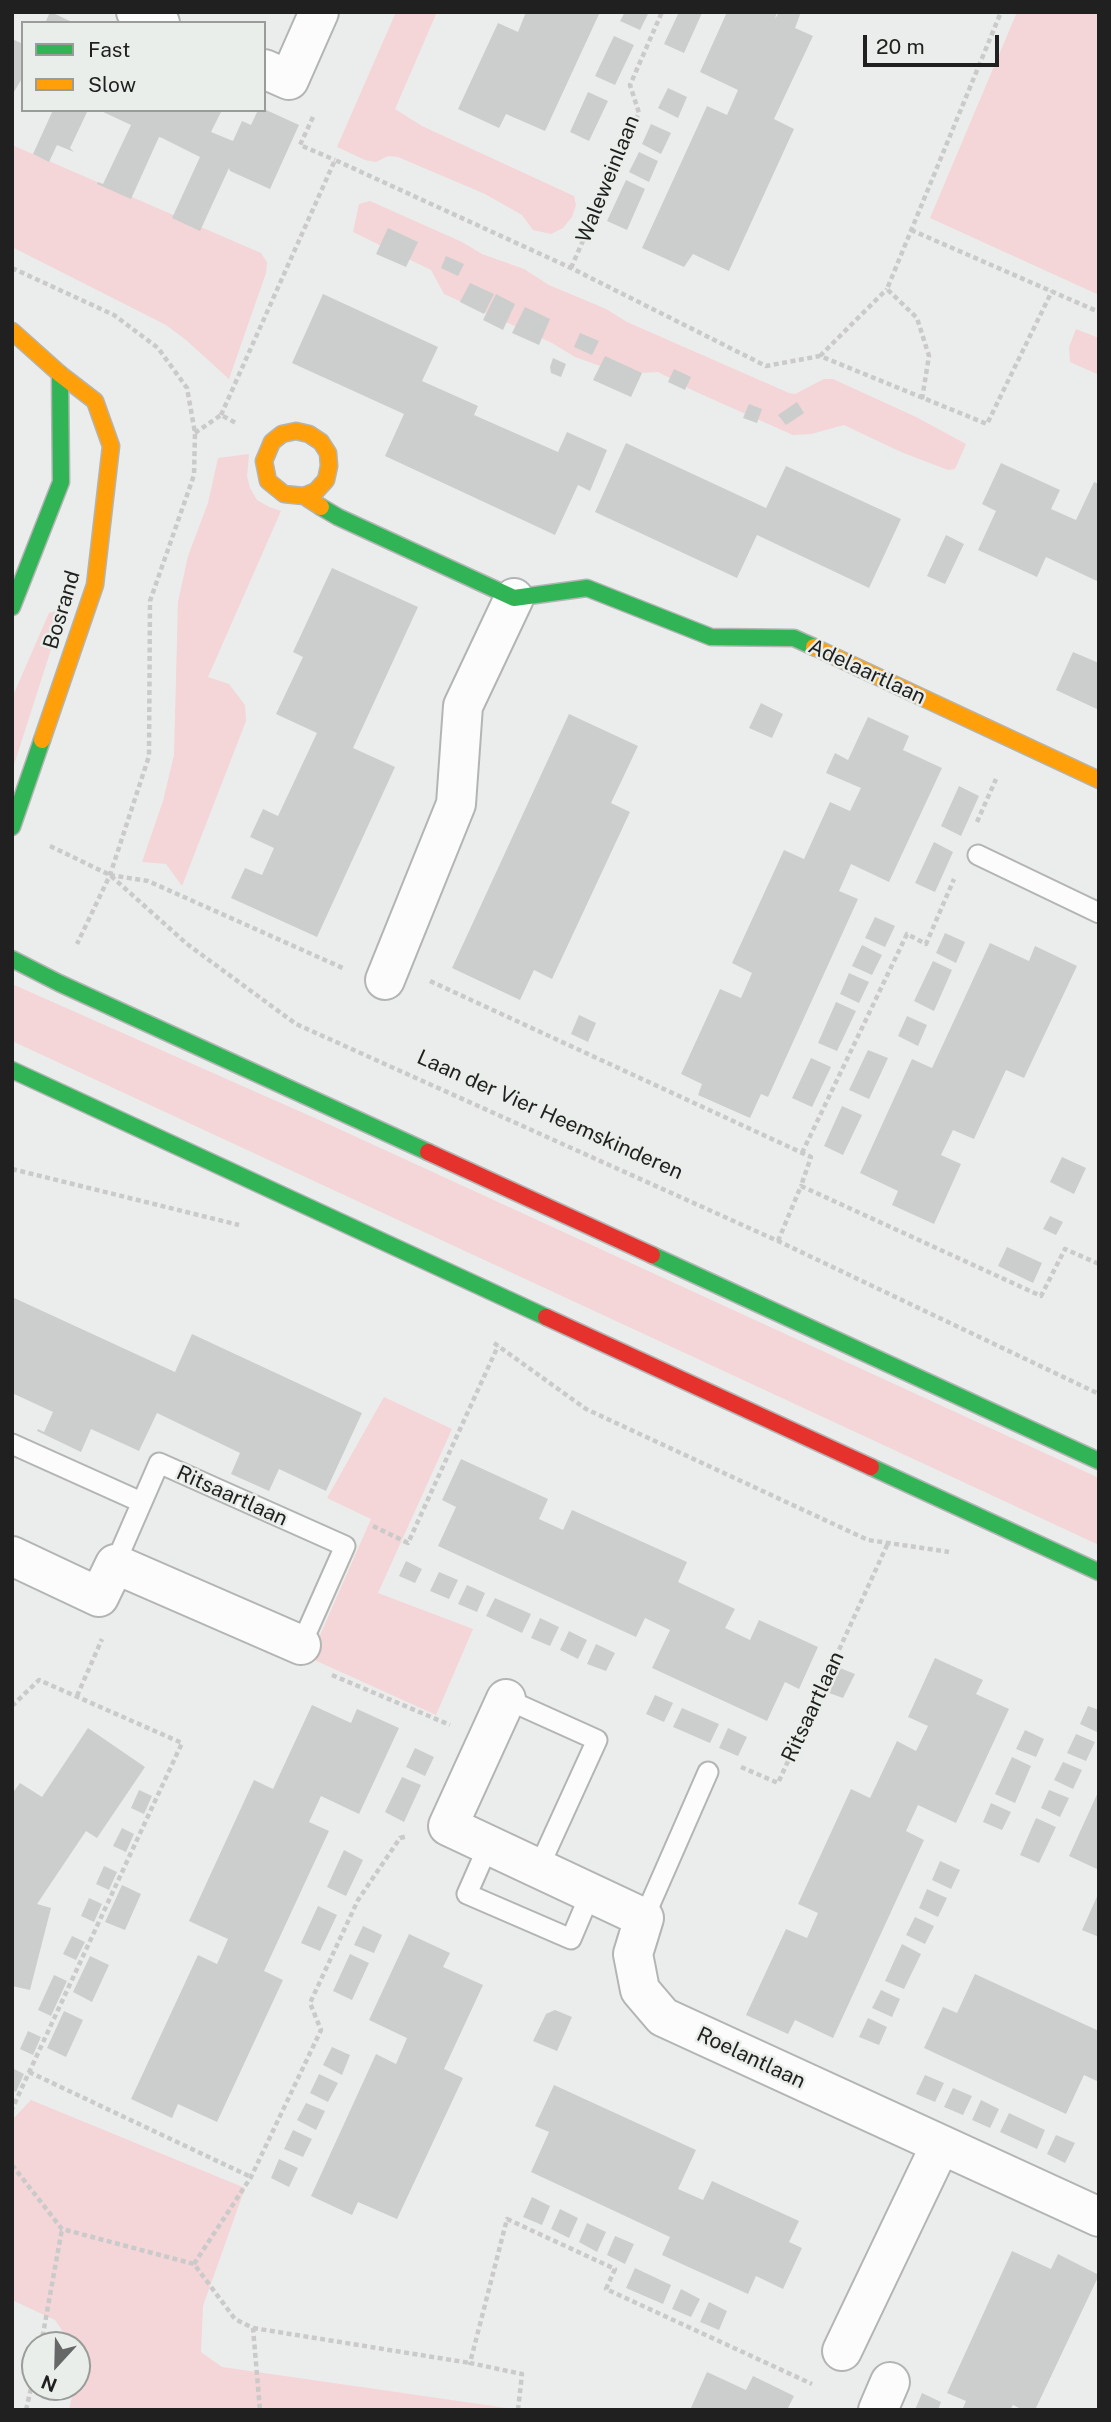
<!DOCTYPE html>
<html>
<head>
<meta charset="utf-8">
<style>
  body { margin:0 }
  #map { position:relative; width:1111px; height:2422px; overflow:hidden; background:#ebedec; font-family:"Public Sans",sans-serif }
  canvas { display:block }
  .frame { position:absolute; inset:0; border:14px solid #1f201f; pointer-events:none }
  .legend { position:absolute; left:21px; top:21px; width:245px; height:91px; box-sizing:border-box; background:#eaeeeb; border:2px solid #999c99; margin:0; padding:9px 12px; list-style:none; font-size:21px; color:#1f201f }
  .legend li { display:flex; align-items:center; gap:14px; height:35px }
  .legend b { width:35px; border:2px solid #999c99 }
  .north { position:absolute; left:21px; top:2331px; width:70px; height:70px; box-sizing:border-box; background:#eaeeeb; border:2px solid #999c99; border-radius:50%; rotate:202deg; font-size:19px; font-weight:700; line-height:28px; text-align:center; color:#1f201f }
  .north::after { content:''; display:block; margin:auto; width:24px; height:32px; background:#666867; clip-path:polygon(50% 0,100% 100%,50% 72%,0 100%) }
  .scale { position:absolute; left:863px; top:35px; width:136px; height:32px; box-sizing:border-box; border:4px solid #1f201f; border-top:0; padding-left:9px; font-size:21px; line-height:24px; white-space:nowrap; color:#1f201f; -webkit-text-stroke:5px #eaeeeb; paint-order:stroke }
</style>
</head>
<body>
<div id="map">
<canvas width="1111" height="2422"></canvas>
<div class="frame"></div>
<ul class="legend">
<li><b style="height:9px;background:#30b455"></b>Fast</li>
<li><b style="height:9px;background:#ff9f0a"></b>Slow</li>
</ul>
<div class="north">N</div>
<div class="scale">20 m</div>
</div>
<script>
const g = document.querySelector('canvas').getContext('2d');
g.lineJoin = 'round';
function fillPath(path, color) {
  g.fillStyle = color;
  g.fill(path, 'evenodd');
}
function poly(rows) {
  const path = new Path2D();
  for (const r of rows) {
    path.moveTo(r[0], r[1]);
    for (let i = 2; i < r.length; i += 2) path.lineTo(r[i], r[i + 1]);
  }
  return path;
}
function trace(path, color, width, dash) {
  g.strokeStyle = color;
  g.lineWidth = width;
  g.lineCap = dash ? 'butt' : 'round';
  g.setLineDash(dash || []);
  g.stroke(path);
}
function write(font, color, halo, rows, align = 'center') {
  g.font = font + ' "Public Sans",sans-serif';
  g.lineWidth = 5;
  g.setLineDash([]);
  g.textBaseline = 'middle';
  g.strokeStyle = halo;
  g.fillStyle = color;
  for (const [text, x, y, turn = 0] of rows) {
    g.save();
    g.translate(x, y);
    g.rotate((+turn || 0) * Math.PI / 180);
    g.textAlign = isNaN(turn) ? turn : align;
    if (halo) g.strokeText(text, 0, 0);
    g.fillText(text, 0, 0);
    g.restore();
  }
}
const green = poly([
  [396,12,437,12,395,109,422,126,574,196,576,205,572,217,563,228,551,234,533,230,522,215,485,194,398,157,388,156,376,162,365,160,337,147],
  [1017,12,1099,12,1099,295,930,218],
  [12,145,261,253,267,262,266,273,229,379,186,340,166,325,12,247],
  [370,201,462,242,482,254,524,269,549,285,606,309,627,322,789,393,795,394,824,379,833,379,916,417,966,444,955,469,948,470,901,452,844,425,811,434,793,435,694,391,658,372,623,374,575,357,552,343,444,294,431,270,353,232,359,204],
  [1076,329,1099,338,1099,375,1070,362,1069,347],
  [249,454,247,476,250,488,257,500,269,507,281,511,208,677,229,684,245,705,246,721,182,886,166,864,142,862,163,801,174,755,178,602,188,556,208,503,218,458],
  [64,609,12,771,12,698,49,613],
  [12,984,326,1123,1099,1478,1099,1545,12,1041],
  [384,1397,452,1429,378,1593,473,1629,436,1715,310,1658,371,1519,327,1498],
  [31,2100,245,2188,203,2306,201,2352,222,2367,521,2410,69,2410,74,2387,77,2387,77,2345,69,2345,66,2336,55,2320,12,2300,12,2120]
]);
const building = poly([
  [50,12,51,12,74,23,45,23],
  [526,12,600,12,545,131,506,114,499,128,458,109,498,23,518,32],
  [625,12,649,12,640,30,620,21],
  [679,12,702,13,684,53,664,44],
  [727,12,777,12,775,19,779,12,801,12,795,28,813,36,774,119,794,129,729,271,693,254,684,267,642,248,707,106,727,115,738,90,700,72],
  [614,36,634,45,615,85,595,76],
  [12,39,23,44,23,77,12,95],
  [668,88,687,97,678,118,658,108],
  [588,92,608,101,589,141,570,132],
  [264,109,299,125,270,189,230,171,229,168,200,231,172,218,200,157,162,138,159,137,131,199,97,184,98,182,103,184,131,125,99,110,222,110,211,132,233,141,242,121,251,125,258,110],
  [53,110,88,110,70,148,74,152,57,145,49,162,33,154],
  [651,124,671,133,661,154,642,144],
  [639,152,658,161,649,182,629,172],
  [626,180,645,189,627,230,607,221],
  [388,228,418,242,406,267,376,254],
  [446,256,464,264,458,276,441,268],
  [470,283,494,294,484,314,460,302],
  [323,294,438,347,422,381,478,406,474,415,558,452,567,432,607,450,590,491,578,485,555,535,385,456,404,414,292,363],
  [496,294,515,304,503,330,483,320],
  [525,307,550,319,539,345,512,333],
  [580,333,599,341,592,355,574,347],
  [605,356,642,373,631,397,593,380],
  [553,358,566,364,561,377,551,373,550,367],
  [674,369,691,377,685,390,668,382],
  [797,402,804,413,786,425,778,415],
  [749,404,762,409,757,423,743,418],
  [626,443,766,508,786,466,901,519,869,588,757,535,737,578,595,512],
  [1001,463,1060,490,1051,509,1076,520,1094,482,1099,484,1099,582,1046,557,1037,577,978,550,996,511,982,504],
  [946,535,964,544,945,584,927,576],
  [332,568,418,607,353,748,395,767,317,937,231,898,245,868,262,875,274,848,250,837,263,809,278,816,317,733,276,714,303,657,293,652],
  [1073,652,1099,663,1099,710,1056,690],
  [761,703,783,714,772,738,749,728],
  [569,714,638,746,611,803,630,812,552,979,534,970,520,1000,452,968],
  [868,717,909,736,903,750,942,768,889,882,851,864,839,891,858,899,768,1097,761,1094,750,1118,698,1095,702,1084,681,1074,720,989,741,998,752,973,732,963,784,850,804,859,830,802,850,811,861,788,826,773,835,753,848,760],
  [959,786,979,796,961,836,941,826],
  [934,842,953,852,935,892,915,883],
  [875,917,895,926,885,947,865,938],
  [945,933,965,942,956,963,936,953],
  [990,943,1029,961,1035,946,1077,966,1024,1078,1006,1070,974,1139,953,1130,941,1155,961,1164,934,1224,892,1205,898,1191,860,1173,912,1059,932,1068],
  [862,945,882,955,872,975,852,966],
  [933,961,952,970,934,1011,914,1001],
  [849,973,869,982,859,1003,840,994],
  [836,1002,856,1011,837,1051,818,1043],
  [579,1015,596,1023,588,1042,571,1034],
  [907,1016,927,1025,918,1046,898,1036],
  [868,1050,888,1058,869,1099,849,1090],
  [811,1058,831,1067,812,1107,792,1098],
  [842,1106,862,1115,843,1155,824,1146],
  [1062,1157,1086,1168,1074,1194,1050,1182],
  [1050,1216,1063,1222,1056,1235,1043,1229],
  [1007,1247,1042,1263,1033,1283,998,1266],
  [12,1297,175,1372,192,1334,362,1413,326,1491,279,1469,269,1491,231,1474,240,1453,157,1413,139,1451,91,1429,81,1452,37,1431,38,1429,44,1432,53,1412,12,1393],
  [461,1459,548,1499,539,1519,563,1530,572,1510,687,1562,678,1582,735,1609,725,1628,750,1640,759,1620,818,1647,799,1689,785,1682,767,1721,652,1668,670,1630,645,1618,636,1637,438,1546,456,1507,442,1500],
  [406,1561,422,1569,415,1583,399,1576],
  [439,1572,458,1580,449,1599,430,1591],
  [467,1585,485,1593,477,1612,458,1604],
  [495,1598,531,1614,522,1633,486,1616],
  [540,1618,559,1627,550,1646,531,1638],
  [569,1631,587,1640,578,1659,560,1650],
  [596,1644,615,1653,606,1671,587,1664],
  [935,1658,983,1680,976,1694,1009,1709,956,1823,918,1805,906,1831,924,1840,833,2038,795,2020,788,2034,746,2015,786,1929,807,1938,818,1913,798,1904,851,1789,870,1798,897,1741,916,1751,928,1726,908,1717],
  [840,1668,855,1674,843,1698,829,1693],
  [655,1695,673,1703,664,1722,646,1714],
  [312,1705,351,1723,357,1709,399,1728,359,1814,321,1796,309,1822,329,1831,264,1971,283,1980,217,2122,178,2104,172,2118,131,2099,198,1955,217,1964,228,1939,189,1921,254,1780,273,1789],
  [1088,1706,1099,1710,1099,1733,1080,1724],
  [682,1708,719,1724,710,1743,673,1727],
  [88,1728,145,1767,97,1838,86,1831,37,1904,51,1908,30,1990,12,1986,12,1794,20,1783,42,1797],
  [728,1728,747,1737,738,1756,719,1748],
  [1025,1730,1044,1739,1036,1757,1016,1749],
  [1076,1734,1095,1742,1086,1761,1067,1753],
  [415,1748,434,1757,425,1776,406,1767],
  [1012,1757,1031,1766,1015,1803,995,1794],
  [1063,1762,1082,1770,1073,1789,1054,1780],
  [402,1777,421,1785,404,1822,385,1812],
  [139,1790,152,1796,144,1814,131,1808],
  [1049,1790,1069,1798,1060,1817,1041,1808],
  [1099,1790,1099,1870,1069,1856],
  [991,1803,1011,1812,1002,1830,983,1822],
  [1036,1818,1056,1827,1039,1863,1020,1855],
  [122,1828,134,1834,126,1852,113,1846],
  [344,1850,363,1860,346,1896,327,1887],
  [940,1861,960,1870,951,1889,932,1880],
  [104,1866,117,1872,109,1890,96,1884],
  [122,1885,141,1894,125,1930,105,1922],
  [927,1889,947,1898,938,1917,919,1908],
  [1099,1892,1099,1937,1082,1930],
  [89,1898,102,1904,94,1922,81,1916],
  [318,1906,337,1915,320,1951,301,1943],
  [915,1917,934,1926,925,1944,906,1935],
  [363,1926,382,1935,374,1953,354,1945],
  [409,1934,450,1953,443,1967,483,1985,444,2069,463,2078,397,2219,358,2202,352,2215,311,2196,376,2054,396,2064,407,2038,369,2020],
  [72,1936,85,1942,76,1960,63,1954],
  [902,1944,921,1954,904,1989,885,1981],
  [350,1954,369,1963,352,2000,333,1991],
  [90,1956,109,1965,92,2002,73,1992],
  [975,1974,1099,2031,1099,2082,1084,2075,1066,2114,924,2048,943,2007,957,2013],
  [54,1975,67,1981,51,2016,38,2010],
  [881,1990,900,1999,892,2017,872,2008],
  [555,2010,572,2017,557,2051,533,2041,546,2014],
  [64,2011,83,2020,66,2057,47,2048],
  [868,2018,887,2027,879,2045,859,2037],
  [28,2031,41,2037,33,2055,20,2049],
  [332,2047,350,2055,342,2075,323,2065],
  [12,2068,24,2074,16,2092,12,2090],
  [319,2074,338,2083,328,2102,310,2093],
  [925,2075,944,2083,935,2102,916,2094],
  [554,2085,696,2150,678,2189,703,2200,712,2181,799,2221,789,2242,802,2248,783,2289,756,2276,748,2294,662,2255,670,2237,531,2172,549,2132,535,2126],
  [953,2088,972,2096,963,2115,944,2107],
  [981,2100,999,2109,990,2128,972,2120],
  [306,2103,325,2111,316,2130,297,2120],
  [1009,2113,1045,2130,1037,2149,1000,2132],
  [293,2130,312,2139,303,2157,284,2149],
  [1056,2135,1075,2143,1065,2163,1047,2154],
  [279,2159,298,2168,289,2187,271,2178],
  [532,2197,550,2206,542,2225,523,2217],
  [560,2209,578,2218,569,2238,551,2229],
  [587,2223,606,2232,597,2252,579,2242],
  [615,2236,634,2244,625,2264,607,2255],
  [1012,2251,1051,2269,1058,2254,1099,2275,1035,2410,1023,2410,1013,2405,1010,2410,962,2410,966,2401,947,2393],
  [635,2268,671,2285,663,2304,626,2288],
  [681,2289,700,2299,691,2317,672,2309],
  [709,2302,727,2311,719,2330,700,2322],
  [707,2372,746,2390,753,2376,794,2396,787,2410,690,2410],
  [922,2393,941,2402,938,2410,915,2410]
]);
const path = poly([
  [313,117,300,145,335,160],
  [911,230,1099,312],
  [12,268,114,315,158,348,187,388,195,433,194,475,150,601,149,756,110,875,77,944],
  [571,268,639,113,630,85,662,12],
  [820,356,887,289],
  [922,399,929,356,917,318,887,289,1001,12],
  [221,415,335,160,571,268,766,366,820,356,987,424,1052,291],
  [195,433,221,415,236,423],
  [977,822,996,779],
  [50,846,110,875,187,944,296,1024,778,1241,1099,1394],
  [110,875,148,881,345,969],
  [430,981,811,1157,801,1186],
  [802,1153,907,934,926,944,954,879],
  [12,1169,239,1225],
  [778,1241,801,1186,1041,1296,1065,1249,1099,1264],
  [494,1343,586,1409,868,1540,949,1552],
  [373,1526,408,1543,498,1346],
  [332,1675,450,1725],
  [77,1696,102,1639],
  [12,1706,39,1680,182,1743,12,2109],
  [741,1767,778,1783,888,1543],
  [29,2072,251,2177],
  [12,2165,62,2229,194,2264,235,2319,253,2328,260,2410],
  [194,2264,251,2177,321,2030,310,2003,358,1900,400,1838,408,1836],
  [253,2328,470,2363],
  [41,2345,62,2229],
  [26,2410,35,2371],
  [518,2410,522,2374,470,2363,507,2219,615,2269,606,2289,812,2384]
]);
const lane = poly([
  [978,855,1099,913],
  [12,1444,141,1502],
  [115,1564,159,1463,345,1546,301,1645],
  [506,1699,597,1740,539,1867],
  [489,1844,467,1894,571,1939,591,1892],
  [644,1918,708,1772]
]);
const street = poly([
  [136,12,160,23],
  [264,69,289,80,319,12],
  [385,980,456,804,463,706,514,598],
  [12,1556,99,1597,115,1564,301,1645],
  [506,1699,448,1826,644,1918,633,1954,640,1990,663,2017,1099,2217],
  [842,2351,940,2146],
  [878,2410,890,2382]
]);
const fast = poly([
  [321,507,338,517,514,598,587,588,711,637,794,638,814,647],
  [12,607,61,482,60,374],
  [12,827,42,740],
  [12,959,59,983,428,1152],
  [12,1070,546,1317],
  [652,1255,1099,1461],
  [871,1467,1099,1572]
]);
const slow = poly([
  [12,331,60,374,95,401,111,446,95,585,42,740],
  [304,496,316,491,326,480,329,466,328,453,321,442,309,434,296,431,282,434,272,442,264,461,268,481,284,494,304,496,321,507],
  [814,647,1099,780]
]);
const jam = poly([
  [428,1152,652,1255],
  [546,1317,871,1467]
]);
const streetNames = [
  ["Waleweinlaan",608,179,-68],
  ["Bosrand",62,610,-73],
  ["Adelaartlaan",867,672,25],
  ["Laan der Vier Heemskinderen",550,1115,24],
  ["Ritsaartlaan",232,1496,24],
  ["Ritsaartlaan",813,1707,-65],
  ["Roelantlaan",751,2058,25]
];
fillPath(green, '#f4d5d8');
fillPath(building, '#cccecd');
trace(lane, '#b3b5b4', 23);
trace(street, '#b3b5b4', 42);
trace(fast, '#b3b5b4', 19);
trace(slow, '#b3b5b4', 19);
trace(jam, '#b3b5b4', 19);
trace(path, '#c9cac9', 4.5, [5, 3.5]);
trace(lane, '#fcfcfc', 19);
trace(street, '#fcfcfc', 38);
trace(fast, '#30b455', 16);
trace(slow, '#ff9f0a', 16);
trace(jam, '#e5322d', 16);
write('21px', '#1f201f', '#eaeeeb', streetNames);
</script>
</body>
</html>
